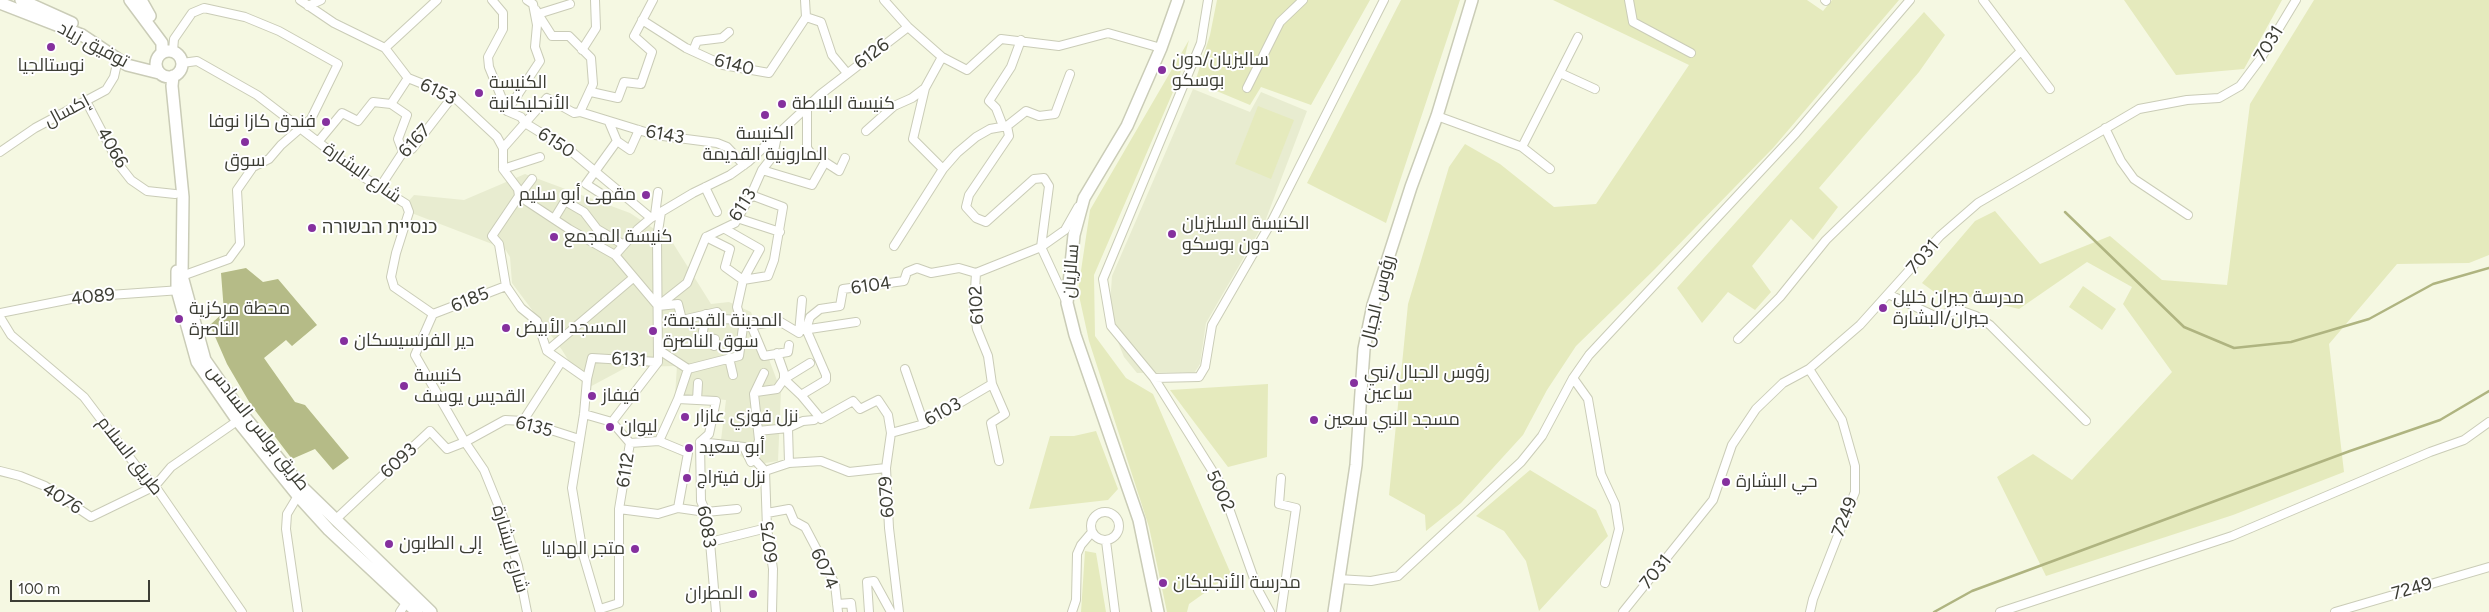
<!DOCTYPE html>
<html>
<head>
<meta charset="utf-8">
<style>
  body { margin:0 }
  #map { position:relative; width:2489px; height:612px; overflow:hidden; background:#f5f8e2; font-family:Figtree,sans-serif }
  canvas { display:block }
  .scale { position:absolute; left:10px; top:580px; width:140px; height:22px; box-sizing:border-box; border:2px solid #3c3d34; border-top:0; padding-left:6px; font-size:15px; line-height:18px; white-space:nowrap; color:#3c3d34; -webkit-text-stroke:4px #fff; paint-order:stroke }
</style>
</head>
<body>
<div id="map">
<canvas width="2489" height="612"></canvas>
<div class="scale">100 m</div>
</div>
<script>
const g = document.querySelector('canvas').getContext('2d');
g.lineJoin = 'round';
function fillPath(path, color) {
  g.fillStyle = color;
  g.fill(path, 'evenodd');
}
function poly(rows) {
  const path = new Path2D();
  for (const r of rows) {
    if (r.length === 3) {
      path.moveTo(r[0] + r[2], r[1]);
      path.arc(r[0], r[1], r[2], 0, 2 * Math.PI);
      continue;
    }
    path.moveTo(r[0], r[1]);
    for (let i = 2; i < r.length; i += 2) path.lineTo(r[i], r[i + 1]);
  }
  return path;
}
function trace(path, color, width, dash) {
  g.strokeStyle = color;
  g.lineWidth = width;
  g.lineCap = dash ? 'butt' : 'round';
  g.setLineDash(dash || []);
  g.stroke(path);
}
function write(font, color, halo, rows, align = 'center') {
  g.font = font + ' Figtree,Cairo,"Noto Sans Hebrew",sans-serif';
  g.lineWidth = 4;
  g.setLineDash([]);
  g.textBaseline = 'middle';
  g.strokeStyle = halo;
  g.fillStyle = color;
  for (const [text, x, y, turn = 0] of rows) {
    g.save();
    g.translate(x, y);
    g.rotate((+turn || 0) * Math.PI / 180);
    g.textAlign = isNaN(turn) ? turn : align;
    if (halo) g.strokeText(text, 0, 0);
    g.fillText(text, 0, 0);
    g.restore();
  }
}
const built = poly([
  [1193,89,1250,112,1261,92,1307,111,1266,219,1206,323,1200,364,1195,372,1137,373,1124,357,1116,337,1110,306,1112,276],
  [525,174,630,213,671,240,711,304,729,302,751,312,781,391,778,461,752,465,721,440,726,400,675,395,677,366,627,367,586,389,562,350,512,283,510,257,505,249,409,212,406,204,414,195,464,200]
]);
const green = poly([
  [1217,0,1370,0,1311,105,1261,87,1250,105,1195,82,1210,35],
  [1401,0,1460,0,1386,223,1307,183],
  [1553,0,1807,0,1823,11,1832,0,1899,0,1773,148,1655,269,1576,346,1547,390,1523,435,1461,503,1426,531,1425,515,1389,495,1408,304,1449,167,1465,144,1500,164,1554,207,1596,204,1689,65],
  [2124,0,2282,0,2244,69,2176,75],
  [2314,0,2489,0,2489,255,2469,263,2397,264,2329,344,2344,472,2233,515,2046,576,1997,477,2033,454,2072,480,2172,372,2123,304,2132,287,2087,262,2019,309,1966,296,1944,299,1922,283,1975,221,1995,211,2040,264,2110,236,2162,280,2227,285,2250,104],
  [1924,12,1945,35,1919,72,1819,188,1838,207,1813,240,1791,219,1752,266,1771,292,1755,310,1728,292,1702,323,1677,288],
  [1189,40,1179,78,1094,275,1095,336,1126,378,1153,394,1231,574,1189,604,1187,612,1167,612,1149,527,1089,341,1078,291,1090,210],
  [1258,106,1294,120,1271,179,1235,164],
  [2083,286,2116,309,2102,330,2069,307],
  [1268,384,1267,457,1228,467,1170,390],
  [1096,431,1118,489,1108,500,1029,509,1050,436,1074,436],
  [1530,470,1596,510,1608,536,1539,611,1526,561,1504,531,1476,516],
  [1085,551,1096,553,1106,612,1081,612]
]);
const forest = poly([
  [246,268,263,282,278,279,317,325,292,346,286,340,264,358,295,402,305,405,349,458,333,470,315,449,292,459,251,405,227,364,210,325,224,312,221,273]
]);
const stream = poly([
  [2065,212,2184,327,2234,348,2291,342,2369,319,2433,284,2489,268],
  [1934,612,1972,591,2350,451,2440,420,2489,391]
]);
const street = poly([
  [300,0,334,23,385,48,408,78,453,96,497,137,503,148,503,169],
  [492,0,503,13,503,29,488,57,489,67,507,111,521,117,525,123,572,152,651,218],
  [805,0,806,17],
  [884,0,908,27,942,57,967,70,1001,39,1059,46,1108,33,1161,48],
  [1208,0,1201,43,1103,279,1111,326,1154,378,1199,377,1205,367,1212,325,1272,221,1384,0],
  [1629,0,1633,22,1691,53],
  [1825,0,1826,1],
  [1983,0,2050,89],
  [308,6,321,0],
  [536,10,538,14,570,4],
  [806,17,821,22,832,55,847,73],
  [642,20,686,48,723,65,769,73,806,17],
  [385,48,437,0],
  [582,50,596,28,595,0],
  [173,51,174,39,192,13,204,8,245,17,279,31,338,64,311,119,281,145,269,159,253,167,237,190,240,244,229,259,182,276],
  [693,51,697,41,722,38,729,32],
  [182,63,197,61,257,95,365,178,406,204,409,212,396,253,391,277,394,287,433,314,415,355,465,442,484,470,503,517,518,566,527,612],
  [1560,73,1595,89],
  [925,88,913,139,943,169],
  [1247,88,1280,22,1303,0],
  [591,92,618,98,624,82,641,84,652,52,634,36,653,0],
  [86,101,120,166,131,180,147,191,175,194],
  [391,104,408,78],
  [807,106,807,148,812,155,818,157,822,153],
  [507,111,540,61,535,47,537,25,533,4,527,0],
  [580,112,655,135,717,143,727,147,744,165],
  [1437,116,1522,147,1550,169],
  [609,122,617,141],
  [1003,126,996,108,989,101,1011,67,1021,40],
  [1007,126,1026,111,1039,116,1055,114,1070,74],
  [2105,128,2121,161,2134,179,2188,215],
  [866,131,894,106,912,98,925,88,942,57],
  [617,141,630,150,639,130],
  [318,142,342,113,358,121,373,102,391,104,407,115,398,139,403,152],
  [1522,147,1578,37],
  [503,148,547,98,574,113,580,112,593,84,591,58,569,36,552,36,538,14],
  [0,152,35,128,106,90,114,77,118,59],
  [762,170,812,185,825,162,839,171,845,158],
  [532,179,519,196,518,189,503,169,540,157],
  [380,187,403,152,412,149,453,96],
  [705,187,717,212],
  [600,193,586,184,617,141],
  [655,215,658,192],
  [737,218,780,232],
  [554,219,565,201,584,212,597,229,624,245],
  [725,229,760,249,743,280,737,307,743,327],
  [706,237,730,249,725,267,743,280],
  [894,246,943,169,957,153,976,137,990,129,1007,126,1009,136,969,195,966,207,976,218,986,222,1034,179,1044,178,1049,186,1041,247,1066,301],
  [615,255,638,229,651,218,693,193,730,175,748,162,821,94,908,27],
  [976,273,974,306,977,329,988,356,992,384,1005,414,991,423,999,461],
  [976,273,1041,247,1065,230,1078,207],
  [743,280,768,276,774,260,783,207,751,195],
  [1890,295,1935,316,1959,310,1976,316,1990,325,2086,421],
  [658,306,687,283,706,237,735,223,751,195,762,170,773,156,777,136],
  [658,306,678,304,682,320,717,312,723,319,739,320],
  [0,313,81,297,181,290],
  [433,314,506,286],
  [706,314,702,337,715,339,714,346],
  [0,317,11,335,84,397,140,471,155,486,242,612],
  [751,325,764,356,788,352,789,345],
  [747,326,779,321,799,333],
  [803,330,856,322],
  [799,333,802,300],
  [1738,339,1780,297,1826,240,2021,51],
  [659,350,688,369],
  [547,351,537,321,521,308,506,286,499,244,492,236,519,196,569,229,615,255,658,306],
  [547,351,633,278],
  [547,351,587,379],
  [777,353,784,373,784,379,801,395,821,419,853,401,860,409,878,400,888,415,891,433,886,468],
  [729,358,733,375],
  [688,369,739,356,743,327],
  [905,369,924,424],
  [1809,369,1842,420,1855,466,1855,492,1813,599,1810,612],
  [1154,378,1220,483,1258,590,1270,612],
  [1573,378,1588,399,1601,474,1615,504,1619,529,1605,583],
  [756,392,777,389,784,379,810,363],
  [801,395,826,380,826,375,806,329,810,317,820,309,840,306,843,289,904,281,907,272,917,268,931,273,959,268,976,273],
  [678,399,716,401,709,434,700,442,744,447,751,462,754,459,765,471],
  [697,400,698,383],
  [584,414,612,422,630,443],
  [523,421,561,362],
  [612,422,658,362,657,238,661,212],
  [788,428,789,463],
  [758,431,788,428,803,421,814,420],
  [891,433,924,424,992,384],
  [659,441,678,399,688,369],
  [700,442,701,501,706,512,710,542,716,612],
  [630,443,659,441,688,453,678,508],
  [754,459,759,440,754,394,764,373],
  [0,471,20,476,45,486,91,517,155,486,171,467,240,419],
  [765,471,789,463,821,461,849,472,886,468,889,528,899,612],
  [765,471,767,528,773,569,772,612],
  [619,509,658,514,678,508,706,512,737,509],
  [1105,526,14],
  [767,513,789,509,794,521,805,527,835,584,838,612],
  [335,520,430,431,447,449,465,442,505,420,523,421,579,439],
  [1106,541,1115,612],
  [710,542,767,528],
  [1338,579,1371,581,1398,576,1521,462,1542,436,1573,378,1589,355,1796,133,1910,0],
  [837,604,851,603,852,612],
  [600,609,619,603,619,509,630,443],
  [298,612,286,529,287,514,299,494],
  [400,612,408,600],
  [600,612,583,554,572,488,584,414,587,379,592,358,658,362],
  [869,612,867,582,874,581,891,612],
  [1072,612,1076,600,1077,554,1081,545,1092,532],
  [1281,612,1296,508,1279,504,1281,478],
  [1623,612,1713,500,1732,445,1756,409,1783,383,1809,369,1860,325,1940,236,1978,203,2139,109,2187,100,2219,98,2240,86,2261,58,2296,0],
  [2000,612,2232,536,2430,452,2464,440,2489,422],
  [2335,612,2489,567]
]);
const secondary = poly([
  [21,0,72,23],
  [130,0,162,43,162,53],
  [141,0,150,16],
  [0,3,82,35,127,65,159,73],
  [169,64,13],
  [173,76,172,86,183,197,182,276,205,360,244,416,300,485,431,612],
  [177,271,177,290,197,362,237,420,299,497,329,530,417,612],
  [1158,612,1139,520,1075,335,1067,303,1074,235,1084,198,1127,126,1161,48,1178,0],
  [1334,612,1356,465,1364,349,1373,305,1411,187,1437,116,1472,0]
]);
const markers = [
  [51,47,5,"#85309e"],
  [1162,70,5,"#85309e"],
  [479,93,5,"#85309e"],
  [782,104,5,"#85309e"],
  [765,115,5,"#85309e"],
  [326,122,5,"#85309e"],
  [245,142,5,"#85309e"],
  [646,195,5,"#85309e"],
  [312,228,5,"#85309e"],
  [1172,234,5,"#85309e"],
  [554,237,5,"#85309e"],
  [1883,308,5,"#85309e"],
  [179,319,5,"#85309e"],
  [506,328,5,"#85309e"],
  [653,331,5,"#85309e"],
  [344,341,5,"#85309e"],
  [1354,383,5,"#85309e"],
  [404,386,5,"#85309e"],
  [592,396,5,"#85309e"],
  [685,417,5,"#85309e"],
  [1314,420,5,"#85309e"],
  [610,427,5,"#85309e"],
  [689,448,5,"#85309e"],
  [687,478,5,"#85309e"],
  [1726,482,5,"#85309e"],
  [389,544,5,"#85309e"],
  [635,549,5,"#85309e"],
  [1163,583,5,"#85309e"],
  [753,594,5,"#85309e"]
];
const streetNames = [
  ["7031",2269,44,-58],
  ["توفيق زياد",93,45,28],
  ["6126",872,54,-37],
  ["6140",734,65,14],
  ["6153",438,92,26],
  ["إكسال",67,111,-28],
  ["6143",665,135,10],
  ["6167",415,141,-48],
  ["6150",556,143,33],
  ["4066",112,148,60],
  ["شارع البشارة",362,173,35],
  ["6113",743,205,-58],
  ["7031",1923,257,-49],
  ["سالزيان",1071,271,-85],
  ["6104",871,286,-8],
  ["4089",93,297,-6],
  ["6185",470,300,-22],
  ["رؤوس الجبال",1378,301,-76],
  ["6102",977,305,-93],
  ["6131",629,360,3],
  ["6103",943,412,-29],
  ["6135",534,427,14],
  ["طريق بولس السادس",258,428,52],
  ["طريق السلام",130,456,52],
  ["6093",399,461,-43],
  ["6112",626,470,-81],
  ["5002",1220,491,65],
  ["6079",887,497,-94],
  ["4076",62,499,32],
  ["7249",1845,517,-69],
  ["6083",706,527,80],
  ["6075",770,542,-96],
  ["شارع البشارة",510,549,74],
  ["6074",824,569,66],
  ["7031",1656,572,-51],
  ["7249",2412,589,-16]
];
const poiNames = [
  ["ساليزيان/دون",1172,60],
  ["بوسكو",1172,81],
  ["نوستالجيا",51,66,"center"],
  ["الكنيسة",489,83],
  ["الأنجليكانية",489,104],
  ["كنيسة البلاطة",792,104],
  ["فندق كازا نوفا",316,122,"right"],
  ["الكنيسة",765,134,"center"],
  ["المارونية القديمة",765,155,"center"],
  ["سوق",245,161,"center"],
  ["مقهى أبو سليم",636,195,"right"],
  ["الكنيسة السليزيان",1182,224],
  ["دون بوسكو",1182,245],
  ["כנסיית הבשורה",322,228],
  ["كنيسة المجمع",564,237],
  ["مدرسة جبران خليل",1893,298],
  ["جبران/البشارة",1893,319],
  ["محطة مركزية",189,309],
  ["الناصرة",189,330],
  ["المدينة القديمة؛",663,321],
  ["سوق الناصرة",663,342],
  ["المسجد الأبيض",516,328],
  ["دير الفرنسيسكان",354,341],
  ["رؤوس الجبال/نبي",1364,373],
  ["ساعين",1364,394],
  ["كنيسة",414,376],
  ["القديس يوسف",414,397],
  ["فيفاز",602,396],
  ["نزل فوزي عازار",695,417],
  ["مسجد النبي سعين",1324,420],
  ["ليوان",620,427],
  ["أبو سعيد",699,448],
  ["نزل فيتراج",697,478],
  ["حي البشارة",1736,482],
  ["إلى الطابون",399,544],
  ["متجر الهدايا",625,549,"right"],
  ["مدرسة الأنجليكان",1173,583],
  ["المطران",743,594,"right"]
];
fillPath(built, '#e8ecd0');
fillPath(green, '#e5eabd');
fillPath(forest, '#b5bb87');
trace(stream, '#afb480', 2.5);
trace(street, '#caccb7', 10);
trace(secondary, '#caccb7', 14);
trace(street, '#fff', 8);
trace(secondary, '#fff', 11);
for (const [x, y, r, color] of markers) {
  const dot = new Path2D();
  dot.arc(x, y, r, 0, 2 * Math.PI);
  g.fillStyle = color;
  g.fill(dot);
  trace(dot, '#fff', 2);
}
write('18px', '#3c3d34', '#fff', streetNames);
write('18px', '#3c3d34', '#fff', poiNames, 'left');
</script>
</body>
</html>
